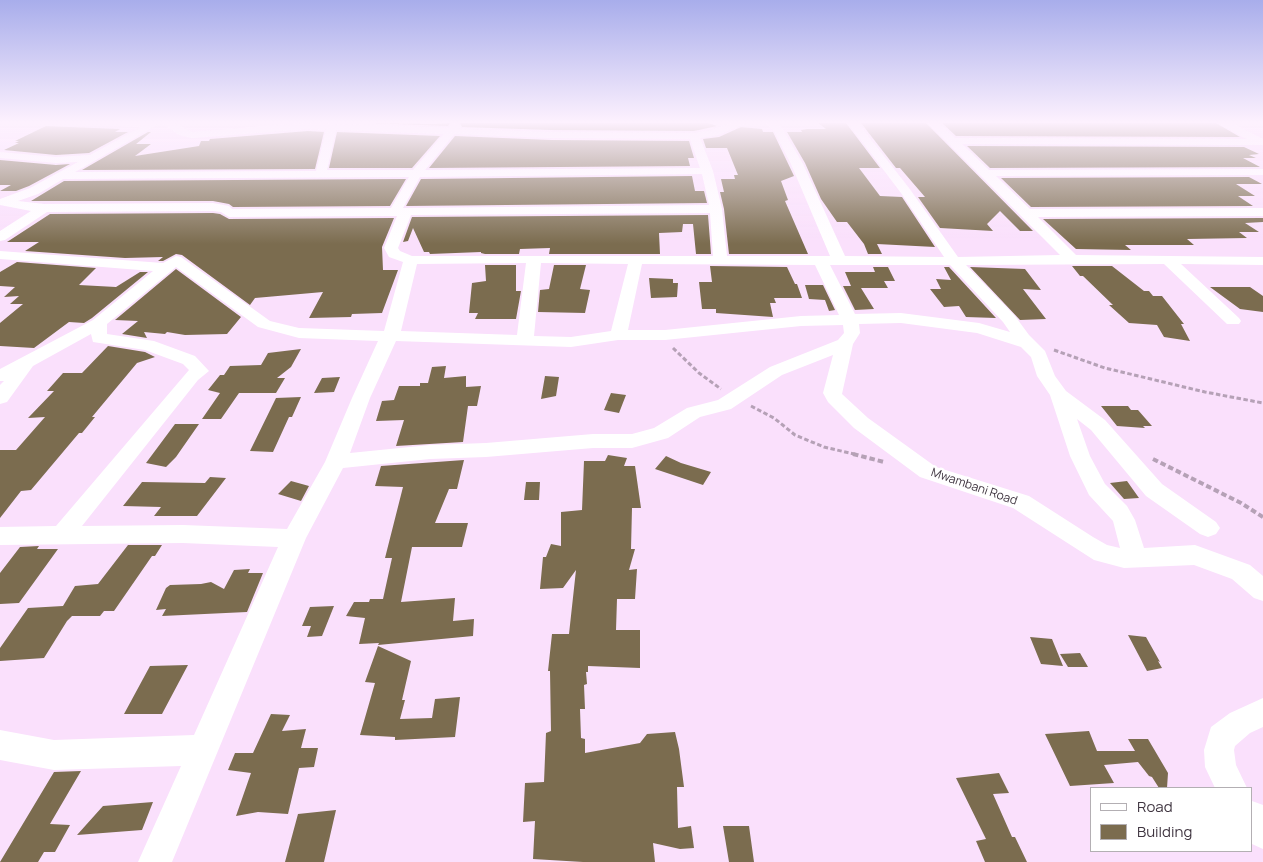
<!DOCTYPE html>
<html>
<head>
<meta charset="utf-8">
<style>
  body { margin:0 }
  #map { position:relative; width:1263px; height:862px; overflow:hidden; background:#fae0fc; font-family:Manrope,sans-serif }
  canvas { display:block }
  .legend { position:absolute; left:1090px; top:787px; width:162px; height:65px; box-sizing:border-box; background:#fff; border:1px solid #b3afb3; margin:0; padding:6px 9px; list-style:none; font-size:15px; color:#403641 }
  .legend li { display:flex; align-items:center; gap:10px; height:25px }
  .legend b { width:25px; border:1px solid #b3afb3 }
</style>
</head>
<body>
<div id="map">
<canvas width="1263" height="862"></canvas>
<ul class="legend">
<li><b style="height:6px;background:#fff"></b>Road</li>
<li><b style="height:14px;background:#7b6c4f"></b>Building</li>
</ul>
</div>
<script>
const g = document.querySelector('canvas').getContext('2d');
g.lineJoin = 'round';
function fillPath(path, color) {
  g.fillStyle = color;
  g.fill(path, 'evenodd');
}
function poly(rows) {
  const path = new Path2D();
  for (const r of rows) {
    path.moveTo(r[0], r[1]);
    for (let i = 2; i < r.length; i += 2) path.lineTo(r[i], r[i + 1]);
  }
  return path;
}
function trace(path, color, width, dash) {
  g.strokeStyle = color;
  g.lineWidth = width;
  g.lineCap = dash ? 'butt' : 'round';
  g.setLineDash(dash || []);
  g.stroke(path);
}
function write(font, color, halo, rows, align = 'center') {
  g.font = font + ' Manrope,sans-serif';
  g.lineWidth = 5;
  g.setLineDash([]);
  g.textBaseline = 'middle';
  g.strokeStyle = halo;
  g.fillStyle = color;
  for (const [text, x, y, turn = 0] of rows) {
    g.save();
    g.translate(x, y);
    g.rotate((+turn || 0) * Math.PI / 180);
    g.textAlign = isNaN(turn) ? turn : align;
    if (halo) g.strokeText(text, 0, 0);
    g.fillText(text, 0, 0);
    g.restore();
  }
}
const building = poly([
  [367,123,434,124,450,123,448,126],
  [460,123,709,123,717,126,694,131,551,130,462,127],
  [818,123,846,123,880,168,859,168,880,196,902,197,935,247,877,244,882,254,868,254,864,244,847,222,837,222,821,199,805,163,787,132,802,132,801,130,807,129,826,129],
  [861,123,926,123,1033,231,1020,231,1000,211,987,224,993,231,940,228,918,197,925,197,900,168,896,168],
  [942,123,1216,123,1240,137,956,136],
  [46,126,120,129,115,132,128,132,89,153,56,155,4,150,19,143,15,143,19,141,15,141],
  [741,127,762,129,763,132,773,132,794,176,781,181,788,200,785,201,808,254,729,254,724,209,720,192,724,192,721,179,735,179,734,175,738,175,727,148,706,148,703,139,719,137],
  [308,131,324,132,315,169,82,170,148,132,151,132,136,144,151,144,135,156,199,146,201,141,209,141,210,139],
  [337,132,440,136,412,168,329,168],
  [455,136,551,140,689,141,694,158,688,158,690,166,429,168],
  [967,146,1244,147,1259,154,1249,155,1256,158,1243,158,1260,167,990,168],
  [0,160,56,165,70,164,29,186,16,191,0,191,11,185,0,185],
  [692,176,695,191,704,191,707,203,406,206,421,179],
  [1249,177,1262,184,1236,184,1255,196,1238,196,1253,206,1031,207,1001,178],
  [406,179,390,206,233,207,229,204,213,201,31,201,64,181],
  [213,213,220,214,229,219,394,218,382,247,383,270,398,270,382,313,352,314,351,317,309,318,323,292,255,298,250,305,182,255,176,254,163,261,158,261,163,257,125,258,25,251,39,242,7,242,50,214],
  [708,215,711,254,696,254,693,224,683,224,682,232,659,233,660,254,549,254,550,248,520,249,519,254,485,254,481,253,481,252,430,254,429,252,424,252,413,228,408,241,403,242,412,217],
  [1263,218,1263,222,1245,223,1259,232,1239,232,1247,238,1187,239,1194,245,1125,245,1131,250,1076,249,1043,219],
  [17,262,96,268,79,285,116,287,140,272,148,272,92,318,84,323,69,322,34,348,0,346,0,323,23,304,10,304,19,296,4,297,15,287,0,286,0,272],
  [485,265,516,265,516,291,521,291,516,319,475,319,478,313,469,313,472,283,486,281],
  [554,265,586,265,580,289,590,290,585,313,538,312,540,290,549,289],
  [710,266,787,267,795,284,797,284,802,298,774,298,776,303,770,303,773,317,716,313,716,309,702,309,699,282,712,282],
  [1072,266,1112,266,1144,291,1149,291,1153,296,1162,296,1184,324,1181,324,1190,341,1164,337,1157,325,1129,323,1109,305,1113,305,1083,276,1080,276],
  [873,267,888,267,895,281,884,281,888,288,861,288,874,309,855,310,843,286,851,286,845,272,875,272],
  [944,267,949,267,996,318,966,317,959,306,944,307,930,289,941,289,936,279,951,280],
  [970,267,1025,269,1041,290,1023,289,1046,319,1020,320],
  [176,269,241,317,227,334,185,335,167,332,165,334,144,332,147,338,122,334,138,321,115,320],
  [649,278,673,279,673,283,678,283,677,297,651,298],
  [805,285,823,285,835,310,829,311,825,300,809,299],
  [1210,287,1250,287,1263,296,1263,312,1240,309],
  [108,346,145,352,155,357,137,363,92,417,95,417,82,433,79,433,31,490,21,491,0,518,0,450,16,450,45,417,28,418,54,391,47,391,63,373,82,373],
  [301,349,291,367,277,378,285,378,276,393,239,393,221,419,202,419,220,393,208,390,220,375,224,375,230,366,261,365,268,353],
  [446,366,444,378,466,376,466,387,481,386,477,406,468,406,463,442,396,446,404,420,376,421,382,401,394,400,399,386,420,386,420,383,428,383,432,367],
  [545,376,559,377,556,396,541,399],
  [340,377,334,392,314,393,322,378],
  [611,393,626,395,619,413,604,410],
  [301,397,292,417,289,417,273,452,250,451,276,398],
  [1101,406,1128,406,1131,410,1138,410,1152,426,1143,426,1145,428,1117,426],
  [175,424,199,424,176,457,166,467,146,463],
  [608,455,627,458,624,466,635,466,641,508,632,508,631,549,635,549,629,570,637,569,635,599,617,599,616,630,640,630,640,668,588,666,588,672,586,672,587,684,584,685,585,709,580,709,581,738,585,739,585,753,640,743,647,734,675,732,679,749,684,787,677,787,678,828,691,826,694,848,680,849,653,843,655,862,583,862,533,859,535,821,523,822,525,783,544,782,546,733,551,731,550,671,548,671,552,634,569,634,576,570,563,588,540,589,543,557,546,557,551,544,561,546,561,512,582,510,584,461,605,461],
  [666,456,681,463,711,472,703,485,655,469],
  [464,460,457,489,449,489,435,523,468,523,462,547,412,547,401,602,455,598,453,621,474,619,473,636,378,645,379,643,359,644,365,618,346,616,354,602,369,602,370,599,383,599,392,558,385,558,403,487,375,486,381,466],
  [210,477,226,478,197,516,154,516,161,507,123,506,142,482,205,483],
  [291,481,309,486,301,501,278,494],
  [1127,481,1139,498,1124,499,1110,483],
  [526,482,540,482,539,500,524,500],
  [128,545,162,545,155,556,152,556,114,611,104,611,100,616,72,616,67,621,44,658,0,661,0,648,28,608,63,606,75,586,98,584],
  [39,546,37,549,58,549,19,603,0,604,0,573,20,547],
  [250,569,248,573,263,573,247,612,162,616,166,609,156,610,166,588,170,585,201,584,211,582,224,589,234,570],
  [334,606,322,636,307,637,311,626,302,626,310,607],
  [1128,635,1146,637,1160,662,1158,661,1162,668,1147,671],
  [1030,637,1052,639,1063,666,1041,664],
  [378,646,411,661,402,700,405,700,400,719,432,718,435,699,460,697,455,737,395,740,395,737,360,735,375,683,365,682],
  [1080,653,1088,667,1068,667,1060,654],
  [188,665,162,714,124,714,150,666],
  [271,714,290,715,282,731,306,729,301,748,318,748,314,767,299,768,288,814,258,812,236,816,251,773,228,770,235,753,253,753],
  [1089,731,1097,751,1135,751,1128,739,1148,739,1168,773,1167,788,1159,788,1152,777,1149,776,1138,762,1104,765,1114,783,1070,786,1045,734],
  [81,771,50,824,70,825,55,852,44,852,38,862,0,862,54,772],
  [999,773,1009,793,993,794,1012,837,1015,837,1027,862,985,862,976,841,986,839,956,778],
  [153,802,142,830,77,835,103,806],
  [336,810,324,862,285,862,298,814],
  [723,826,749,826,754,862,729,862]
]);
const pathFar1 = poly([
  [673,348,699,373,721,389],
  [1054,350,1105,368,1205,392,1263,403],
  [751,406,774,418,795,435,824,447,858,455]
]);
const path = poly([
  [853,454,884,462],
  [1153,459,1241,503,1263,517]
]);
const minor = poly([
  [116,123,160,123,75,172,316,171,326,130,308,129,192,138,179,135,162,123,174,123,192,132,305,123,449,128,452,124,457,123,461,126,459,129,551,132,694,133,712,130,731,123,746,123,718,135,700,138,713,171,722,209,727,256,830,256,791,164,774,131,766,123,777,123,783,130,803,164,845,256,944,257,901,193,848,123,858,123,909,188,958,257,1060,255,928,123,939,123,955,138,1247,139,1218,123,1231,123,1263,139,1263,145,962,144,989,170,1263,169,1263,175,996,176,1030,209,1263,208,1263,216,1038,217,1076,255,1263,257,1263,265,1181,264,1239,318,1241,321,1239,324,1227,324,1164,264,966,265,1015,316,1029,335,1045,351,1055,376,1066,391,1105,420,1162,484,1216,522,1220,528,1216,534,1208,537,1200,534,1146,496,1091,430,1077,419,1090,456,1105,484,1127,506,1135,520,1144,548,1195,545,1250,565,1263,576,1263,601,1254,598,1232,579,1194,565,1124,568,1094,560,1013,508,920,477,854,428,828,402,823,393,833,355,782,375,731,409,700,417,668,438,632,448,593,448,486,457,430,459,343,468,306,538,172,862,138,862,181,766,54,770,0,760,0,730,54,740,194,735,278,547,183,543,0,545,0,527,56,526,189,370,183,364,145,350,93,342,91,334,33,366,7,402,0,404,0,385,4,381,0,381,0,369,93,320,153,271,0,259,0,251,163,263,176,256,181,257,270,321,299,328,384,331,403,262,389,257,384,248,397,216,389,216,229,217,221,212,213,211,47,212,5,240,0,241,0,231,31,211,0,205,0,199,30,188,78,162,56,163,0,158,0,152,56,157,90,155,141,127,121,126,116,123],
  [336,130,444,134,413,170,327,170,336,130],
  [454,134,551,138,690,139,700,168,425,170,454,134],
  [702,174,709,205,403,208,420,177,702,174],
  [409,177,391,208,232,209,229,206,213,203,44,204,18,201,38,194,63,179,409,177],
  [710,213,713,256,412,256,400,251,398,248,411,215,710,213],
  [526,263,517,335,401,331,417,264,526,263],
  [541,263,628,264,611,331,571,337,534,336,541,263],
  [642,264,815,265,839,315,801,316,665,330,628,330,642,264],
  [830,265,950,265,1003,322,1010,332,979,323,901,313,855,314,830,265],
  [176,267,258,327,299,338,378,341,352,398,325,462,287,529,183,525,82,526,198,380,209,371,195,356,154,341,107,334,107,324,176,267],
  [901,323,977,333,1021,347,1031,357,1037,376,1050,395,1070,456,1089,495,1113,521,1120,548,1107,545,1093,537,1029,496,936,467,868,418,842,394,853,344,860,333,859,324,901,323],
  [843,325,844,333,838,340,770,367,718,400,687,408,654,428,632,434,593,434,486,443,430,445,350,453,370,398,396,341,571,347,618,340,665,340,801,326,843,325],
  [1263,698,1263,727,1250,733,1235,746,1234,750,1236,765,1247,788,1215,788,1205,767,1204,750,1211,727,1230,713,1263,698],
  [1252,801,1263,805,1263,849,1252,844,1252,801]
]);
const streetNames = [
  ["Mwambani Road",974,487,19]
];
fillPath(building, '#7b6c4f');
trace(pathFar1, '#b5a1b6', 3, [4.5, 2.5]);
trace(path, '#b5a1b6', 4, [5.5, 3]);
fillPath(minor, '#fff');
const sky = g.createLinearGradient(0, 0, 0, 244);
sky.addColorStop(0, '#a8adeb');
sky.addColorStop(0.5, '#fdf1fe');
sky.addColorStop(1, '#fdf1fe00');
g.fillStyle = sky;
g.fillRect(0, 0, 1263, 244);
write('12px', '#403641', '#fff', streetNames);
</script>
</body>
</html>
